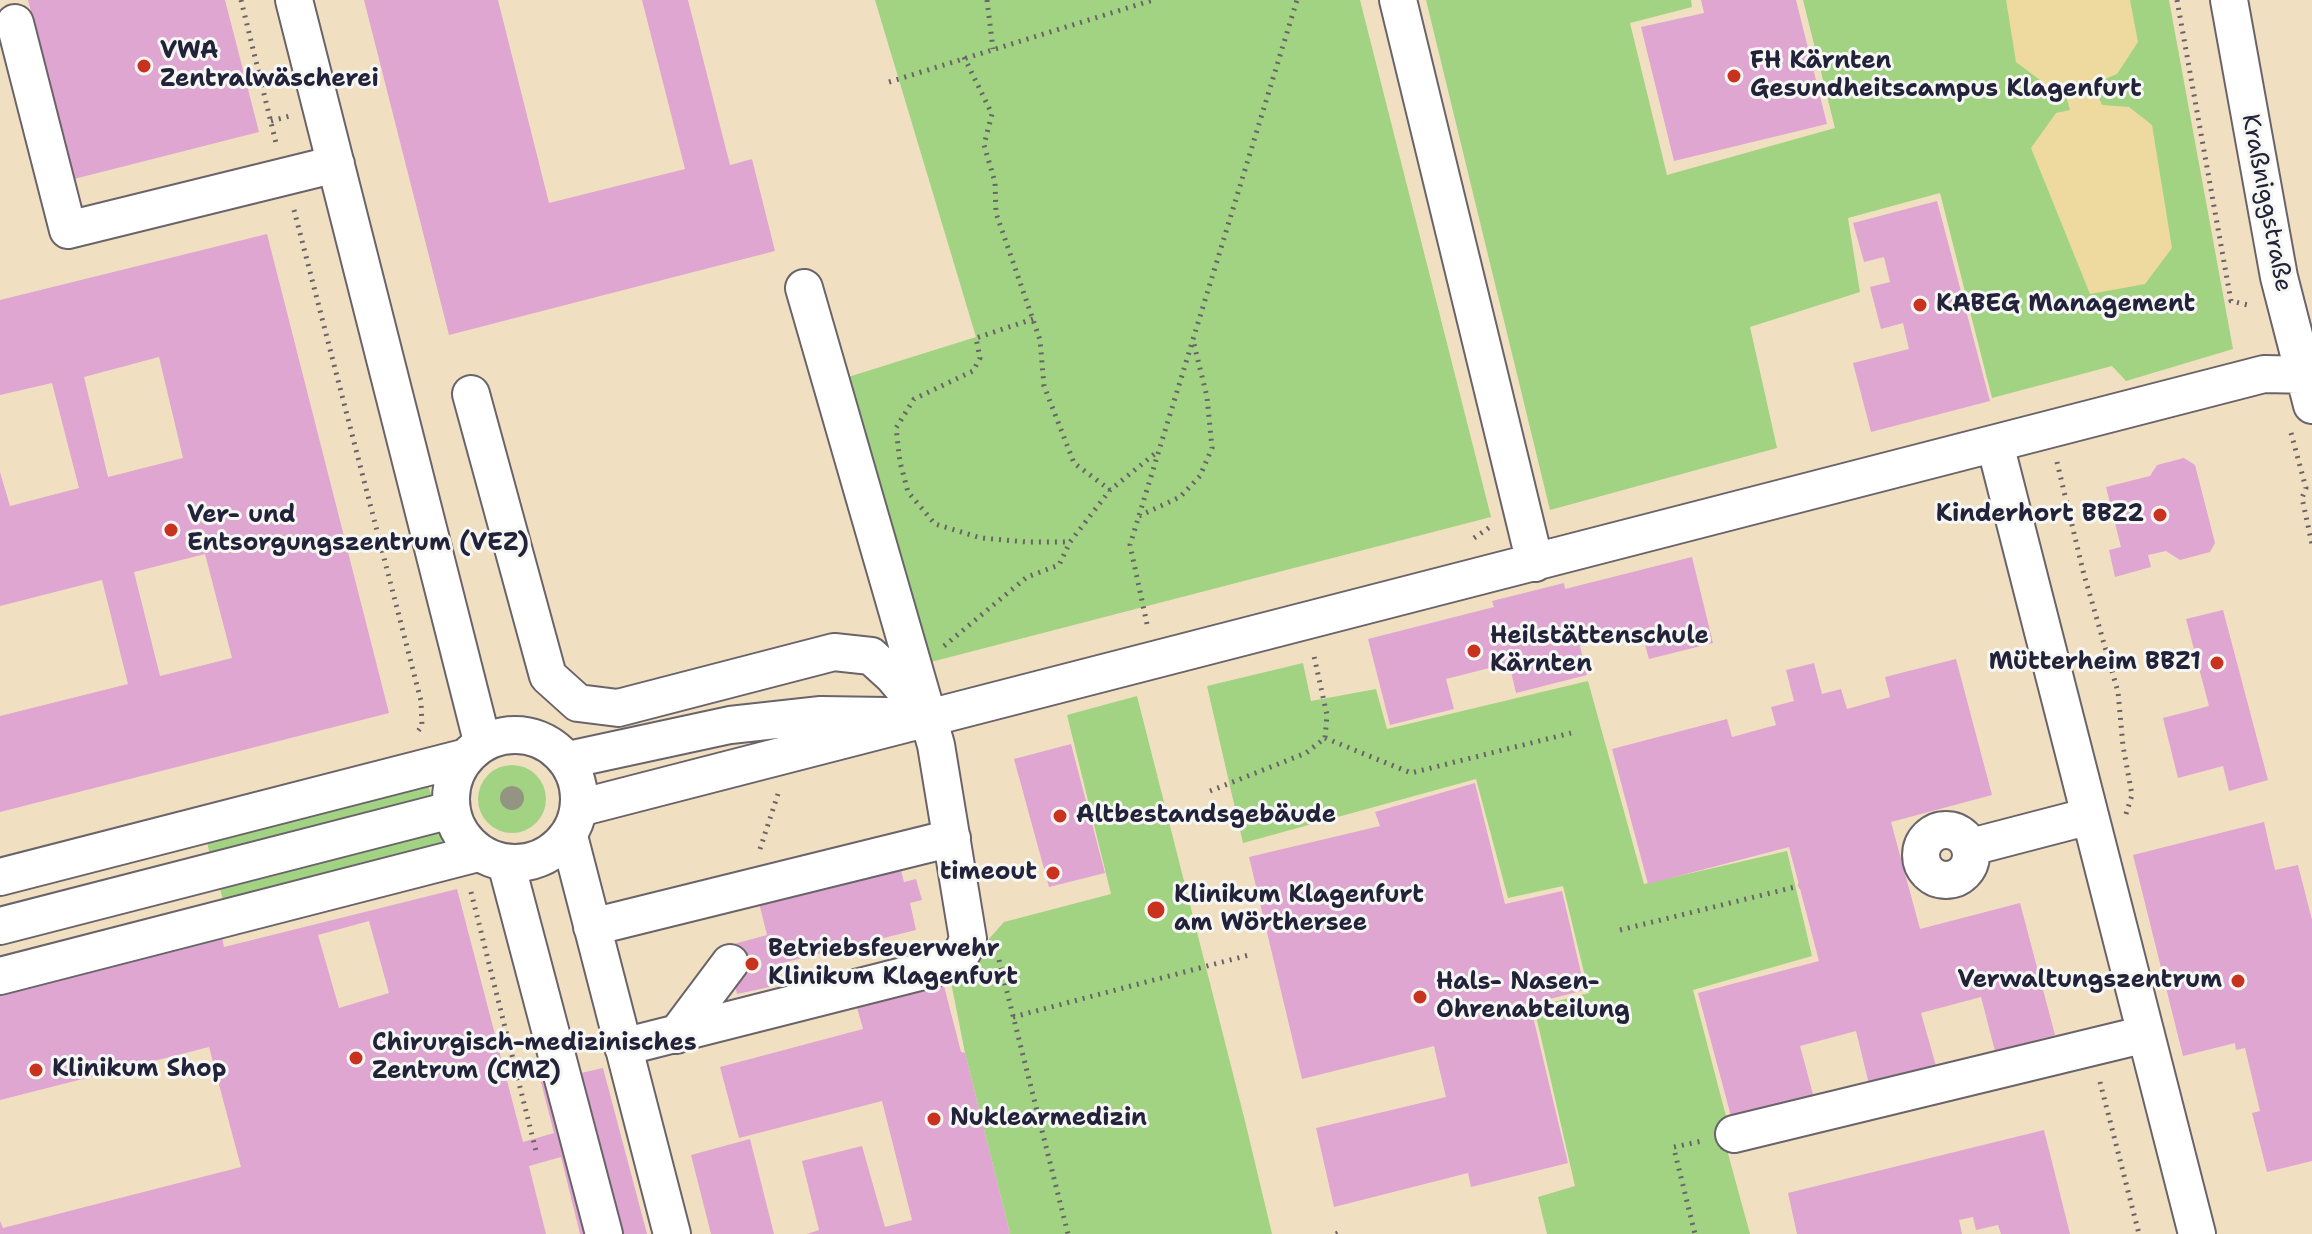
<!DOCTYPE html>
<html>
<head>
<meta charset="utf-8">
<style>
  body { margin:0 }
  canvas { display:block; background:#f1dfc1 }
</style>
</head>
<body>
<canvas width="2312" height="1234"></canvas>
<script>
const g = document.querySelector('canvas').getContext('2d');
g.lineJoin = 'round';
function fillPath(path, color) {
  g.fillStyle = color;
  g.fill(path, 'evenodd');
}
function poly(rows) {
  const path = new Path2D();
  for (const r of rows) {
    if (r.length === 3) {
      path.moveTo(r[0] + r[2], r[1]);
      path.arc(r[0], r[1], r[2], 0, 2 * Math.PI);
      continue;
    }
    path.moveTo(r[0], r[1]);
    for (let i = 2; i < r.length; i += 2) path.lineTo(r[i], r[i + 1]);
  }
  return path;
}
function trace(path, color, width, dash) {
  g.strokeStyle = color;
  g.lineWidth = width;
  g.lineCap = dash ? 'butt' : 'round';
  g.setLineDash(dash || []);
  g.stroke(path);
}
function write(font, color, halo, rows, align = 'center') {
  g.font = font + ' "Shantell Sans",sans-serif';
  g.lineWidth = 6;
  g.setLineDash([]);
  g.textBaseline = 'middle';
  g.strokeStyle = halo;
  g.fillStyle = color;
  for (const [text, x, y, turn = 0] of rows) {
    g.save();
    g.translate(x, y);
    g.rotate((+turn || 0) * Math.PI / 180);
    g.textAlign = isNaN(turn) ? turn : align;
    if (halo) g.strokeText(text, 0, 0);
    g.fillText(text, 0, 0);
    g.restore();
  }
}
const green = poly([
  [875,0,1360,0,1491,517,927,663,845,378,976,337],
  [1426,0,1691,0,1692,7,1630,23,1667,175,1835,128,1803,0,2169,0,2233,349,2126,381,2112,366,1992,398,1940,193,1848,218,1860,292,1750,327,1777,448,1550,510],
  [1303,663,1311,701,1376,689,1387,729,1588,681,1644,884,1787,851,1812,956,1693,990,1727,1120,1727,1150,1750,1234,1547,1234,1538,1197,1575,1186,1534,1007,1589,993,1563,886,1508,898,1476,779,1243,843,1207,686],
  [1137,696,1245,1121,1272,1234,1010,1234,965,1053,951,982,1004,922,1111,894,1067,715],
  [512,799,34],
  [428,785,431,794,426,803,211,859,205,834],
  [440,831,443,839,439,849,224,905,218,880]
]);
const sand = poly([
  [2006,0,2130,0,2138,42,2117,74,2093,84,2102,105,2129,107,2152,125,2172,248,2145,284,2090,294,2031,148,2056,113,2070,110,2065,92,2056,92,2016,62]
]);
const building = poly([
  [28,0,225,0,259,132,74,179],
  [364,0,498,0,549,203,685,169,642,0,688,0,730,165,752,159,775,251,449,335],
  [1701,0,1796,0,1827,124,1674,161,1641,27,1704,13],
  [1937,201,1990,401,1871,432,1853,363,1909,349,1903,323,1881,329,1870,287,1890,282,1884,257,1864,262,1853,223],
  [267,234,389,713,0,812,0,716,128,684,102,580,0,606,0,472,10,506,79,488,52,383,0,395,0,300],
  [159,357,183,458,108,477,84,377],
  [205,554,232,658,160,676,134,572],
  [2184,458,2195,465,2215,543,2210,552,2180,560,2166,551,2148,555,2151,567,2115,577,2109,550,2121,547,2106,487,2150,476,2157,465],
  [1692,557,1713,643,1649,659,1641,630,1580,646,1587,675,1516,693,1509,663,1446,679,1454,709,1390,725,1368,639,1494,607,1492,601,1564,583,1565,589],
  [2223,610,2268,780,2229,791,2223,766,2178,778,2163,718,2209,706,2186,619],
  [1956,659,1992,795,1891,822,1920,929,2020,903,2055,1035,1995,1051,1981,997,1921,1013,1936,1066,1869,1084,1856,1031,1800,1046,1814,1098,1732,1120,1698,993,1819,961,1789,847,1648,884,1612,749,1727,719,1732,737,1776,725,1771,707,1794,701,1786,670,1814,663,1822,694,1841,689,1847,709,1890,697,1885,677],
  [1071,744,1105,873,1049,887,1014,759],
  [1475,783,1505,904,1562,891,1585,990,1530,1004,1568,1163,1471,1187,1468,1173,1334,1207,1316,1128,1446,1097,1440,1072,1434,1046,1302,1079,1249,857,1380,826,1375,812],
  [2264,822,2275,870,2298,865,2312,920,2312,1161,2267,1172,2252,1113,2260,1111,2245,1048,2236,1050,2235,1043,2183,1056,2133,855],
  [893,839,904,882,916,879,922,900,910,903,916,930,774,965,779,985,737,994,726,946,767,935,757,895],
  [457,889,523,1142,554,1133,541,1082,603,1068,647,1234,580,1234,561,1157,529,1166,546,1234,0,1234,0,1221,3,1228,241,1167,209,1047,0,1100,0,987,221,931,224,947],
  [369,921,389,993,339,1008,318,935],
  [943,982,961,1052,965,1053,1010,1234,807,1234,819,1230,802,1161,862,1146,885,1227,912,1220,882,1101,739,1138,720,1067,863,1029,856,1004],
  [2044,1130,2070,1234,2001,1234,1998,1225,1976,1230,1973,1217,1959,1220,1962,1234,1797,1234,1788,1193],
  [750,1139,774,1234,711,1234,691,1155]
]);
const path = poly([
  [241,0,276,143],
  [987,0,993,49],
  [2177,0,2231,301,2252,306],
  [964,57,992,114,984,145,995,182,996,213,1040,340,1044,386,1074,463,1110,490],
  [889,82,1153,0],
  [271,121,290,116],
  [294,210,421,701,422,726,418,731],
  [1033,319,976,338,980,358,973,371,914,399,896,428,900,462,908,492,935,524,981,538,1027,542,1070,542],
  [2291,433,2306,488,2302,498,2312,544],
  [2057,462,2083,571,2118,692,2123,746,2132,795,2126,814],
  [1139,516,1180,497,1200,476,1212,448,1207,397,1194,344],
  [1474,538,1490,527],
  [1147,624,1130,545,1297,0],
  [944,646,1027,577,1059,565,1070,542,1110,490,1157,452],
  [1325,738,1411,773,1571,733],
  [1210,791,1306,753,1325,738,1327,715,1314,656],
  [760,849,778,794],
  [471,892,536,1151],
  [1620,930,1799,886],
  [999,960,1068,1234],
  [1013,1017,1249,955],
  [2100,1082,2139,1234],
  [1674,1147,1702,1141],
  [1675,1153,1695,1234],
  [1336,1234,1338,1233]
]);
const minor = poly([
  [294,0,482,741],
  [1398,0,1535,563],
  [2229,0,2279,277,2312,405],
  [15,23,68,230,336,164],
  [471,394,548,676,578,703,618,708,834,652,871,656,893,676,922,710],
  [1995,444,2197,1234],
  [515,799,64],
  [568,760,730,725,821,715,887,716],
  [579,808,2264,374,2312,375],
  [1946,855,25],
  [569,836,672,1234],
  [1971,847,2090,816],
  [506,863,604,1234],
  [0,877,463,758],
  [0,926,451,810],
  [592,927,952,838],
  [0,976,478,853],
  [676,1035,730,963],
  [623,1047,939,967,952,961,963,951,968,939,936,745,804,288],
  [1734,1134,2146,1034]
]);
const trees = [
  [512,798]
];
const markers = [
  [144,66,8,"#c8321e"],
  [1734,76,8,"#c8321e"],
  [1920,305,8,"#c8321e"],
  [2160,515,8,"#c8321e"],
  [171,530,8,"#c8321e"],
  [1474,651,8,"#c8321e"],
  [2217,663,8,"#c8321e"],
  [1060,816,8,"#c8321e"],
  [1053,873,8,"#c8321e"],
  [1156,910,10,"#c8321e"],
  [752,964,8,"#c8321e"],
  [2238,981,8,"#c8321e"],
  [1420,997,8,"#c8321e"],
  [356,1058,8,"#c8321e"],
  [36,1070,8,"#c8321e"],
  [934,1119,8,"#c8321e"]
];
const poiNames = [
  ["VWA",160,52],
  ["Zentralwäscherei",160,80],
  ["FH Kärnten",1750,62],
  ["Gesundheitscampus Klagenfurt",1750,90],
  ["KABEG Management",1936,305],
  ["Kinderhort BBZ2",2144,515,"right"],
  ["Ver- und",187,516],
  ["Entsorgungszentrum (VEZ)",187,544],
  ["Heilstättenschule",1490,637],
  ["Kärnten",1490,665],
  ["Mütterheim BBZ1",2201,663,"right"],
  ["Altbestandsgebäude",1076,816],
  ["timeout",1037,873,"right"],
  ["Klinikum Klagenfurt",1174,896],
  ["am Wörthersee",1174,924],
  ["Betriebsfeuerwehr",768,950],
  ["Klinikum Klagenfurt",768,978],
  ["Verwaltungszentrum",2222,981,"right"],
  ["Hals- Nasen-",1436,983],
  ["Ohrenabteilung",1436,1011],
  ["Chirurgisch-medizinisches",372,1044],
  ["Zentrum (CMZ)",372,1072],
  ["Klinikum Shop",52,1070],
  ["Nuklearmedizin",950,1119]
];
const streetNames = [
  ["Kraßniggstraße",2266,203,79]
];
fillPath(green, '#a1d383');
fillPath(sand, '#eeda9e');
fillPath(building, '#dfa6d2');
trace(minor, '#6a646a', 40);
trace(path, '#6a646a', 5, [2, 6]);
trace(minor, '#fff', 36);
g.fillStyle = '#949483';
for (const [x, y] of trees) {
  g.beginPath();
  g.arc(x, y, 12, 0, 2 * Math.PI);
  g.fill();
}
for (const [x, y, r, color] of markers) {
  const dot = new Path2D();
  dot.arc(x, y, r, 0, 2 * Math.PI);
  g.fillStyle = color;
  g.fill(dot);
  trace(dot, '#f6f6f2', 3);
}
write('bold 24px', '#22223b', '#f6f6f2', poiNames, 'left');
write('24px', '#22223b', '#f6f6f2', streetNames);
</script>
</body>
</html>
